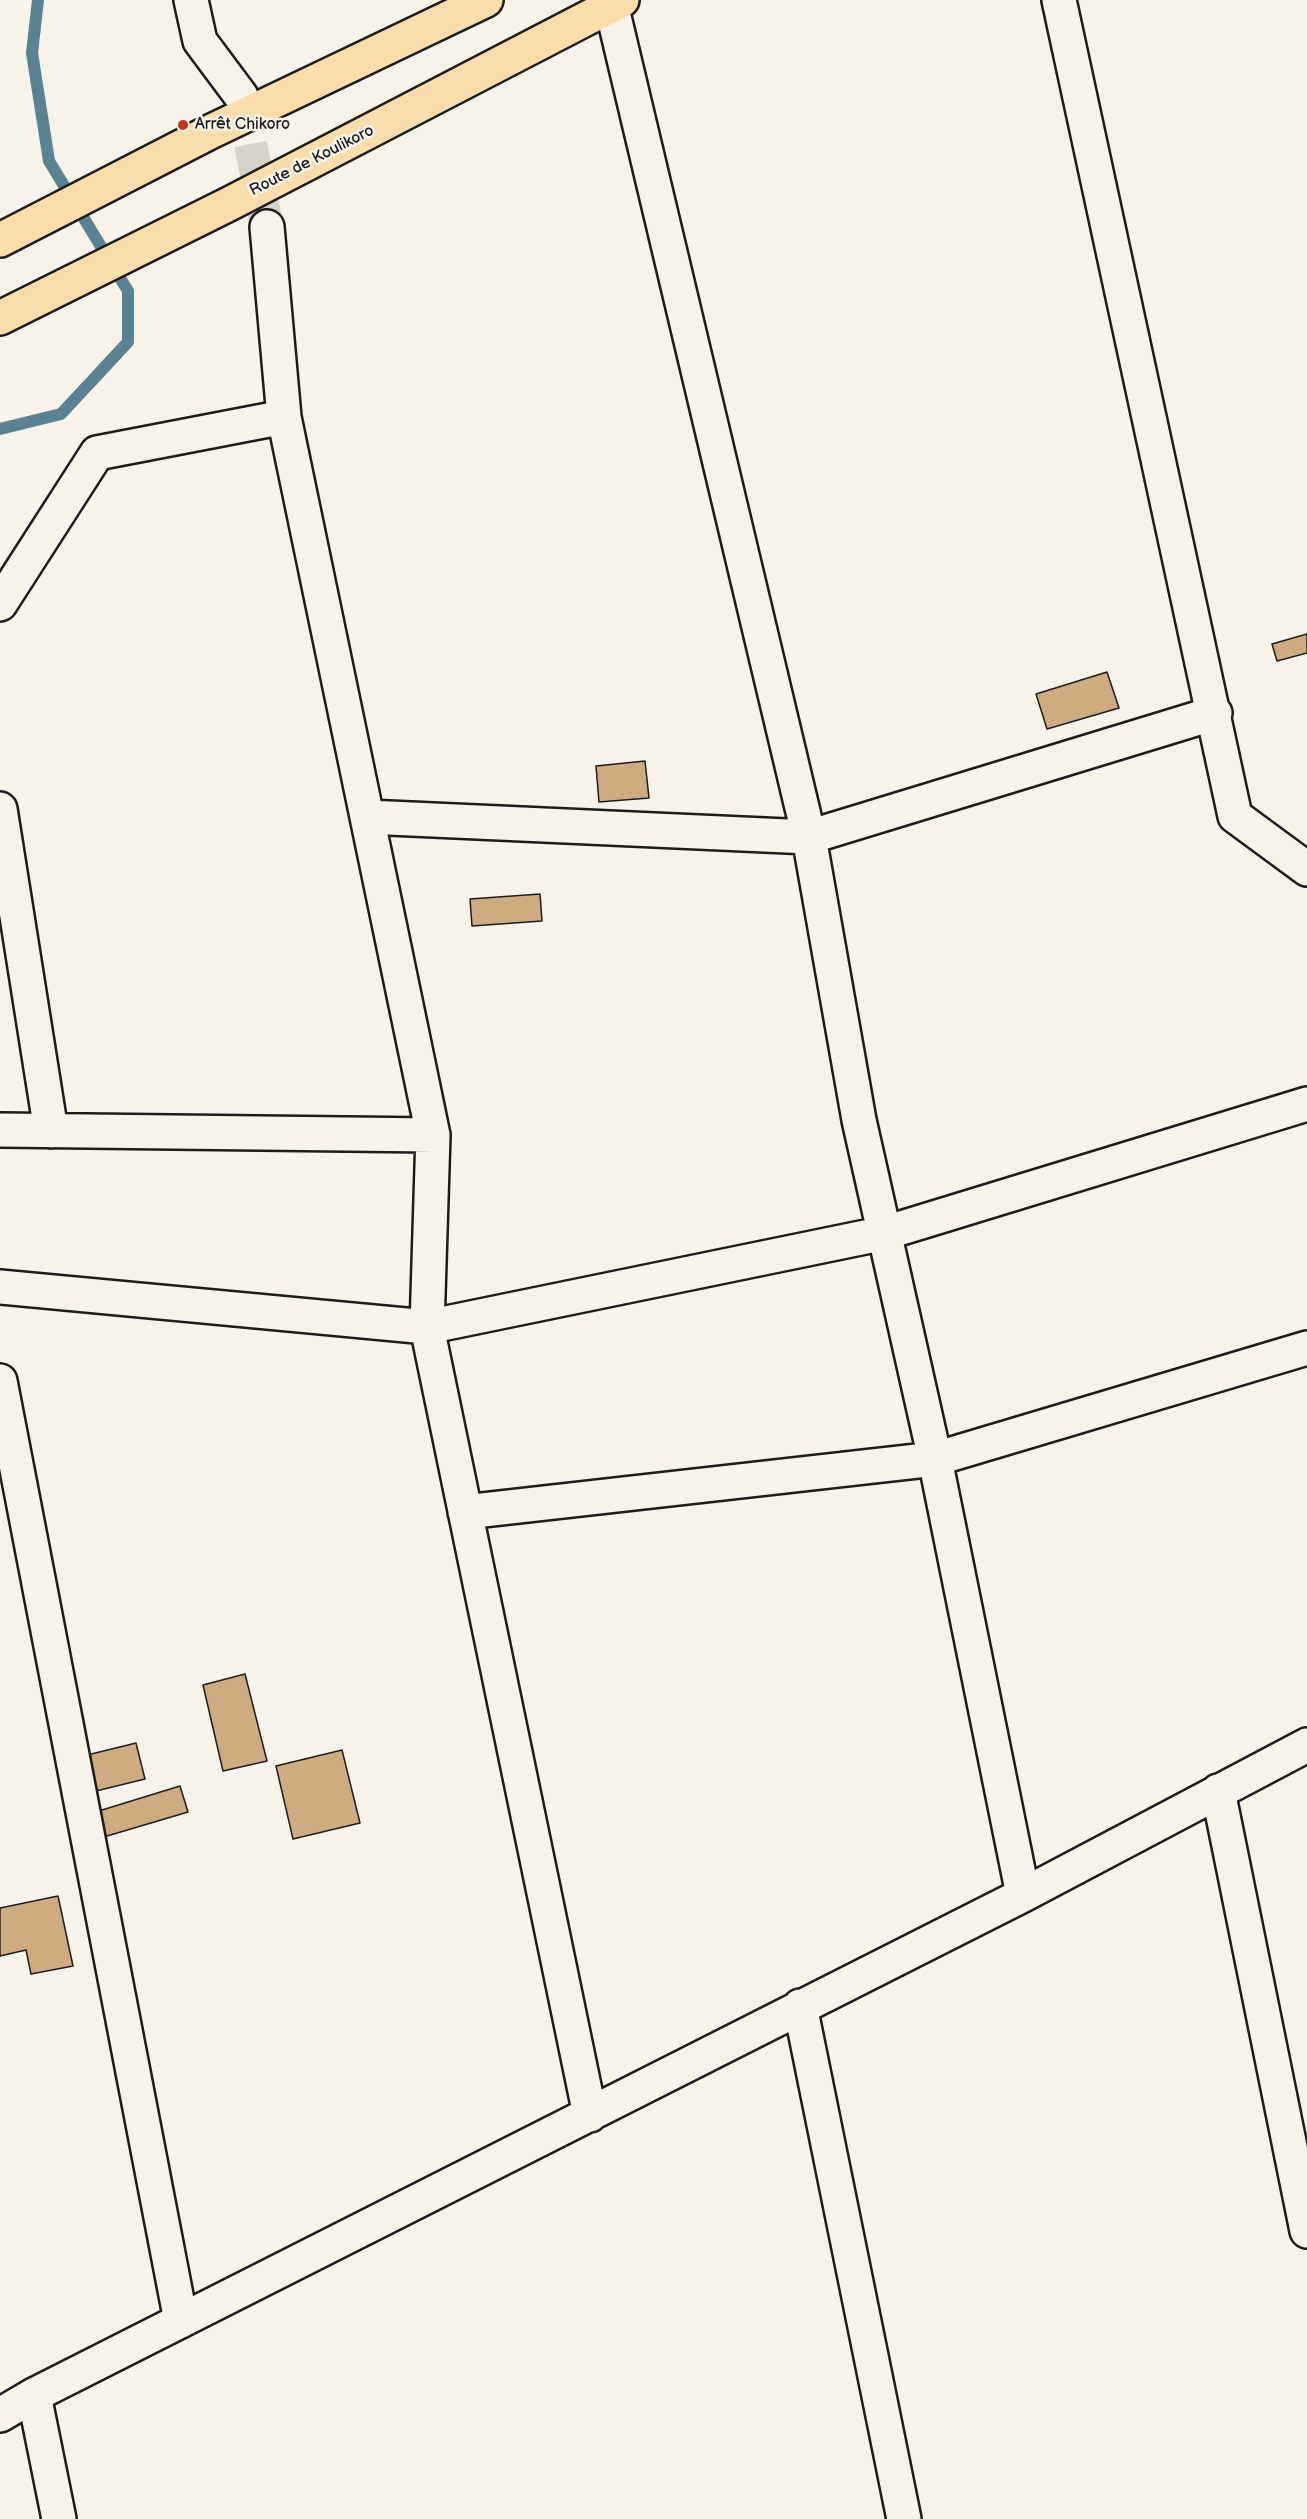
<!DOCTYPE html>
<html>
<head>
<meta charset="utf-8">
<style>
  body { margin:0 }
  canvas { display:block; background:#f7f3e8 }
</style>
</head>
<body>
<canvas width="1307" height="2519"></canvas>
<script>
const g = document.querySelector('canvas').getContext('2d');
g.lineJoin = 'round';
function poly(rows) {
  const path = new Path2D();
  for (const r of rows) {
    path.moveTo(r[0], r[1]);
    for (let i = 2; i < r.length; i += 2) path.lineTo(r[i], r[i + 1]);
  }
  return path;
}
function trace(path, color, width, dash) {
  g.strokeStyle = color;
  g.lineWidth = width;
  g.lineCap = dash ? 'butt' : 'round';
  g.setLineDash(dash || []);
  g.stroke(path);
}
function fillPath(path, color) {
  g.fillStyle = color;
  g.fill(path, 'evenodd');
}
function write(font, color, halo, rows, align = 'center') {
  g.font = font + ' "Balsamiq Sans",sans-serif';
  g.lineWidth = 5;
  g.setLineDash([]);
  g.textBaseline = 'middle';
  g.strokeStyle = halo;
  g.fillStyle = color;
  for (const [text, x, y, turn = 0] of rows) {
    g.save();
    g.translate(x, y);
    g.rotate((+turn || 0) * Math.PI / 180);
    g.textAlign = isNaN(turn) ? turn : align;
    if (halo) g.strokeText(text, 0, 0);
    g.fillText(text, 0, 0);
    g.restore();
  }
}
const stream = poly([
  [0,429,61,414,128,342,128,291,49,161,32,53,38,0]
]);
const building = poly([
  [1307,634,1307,653,1277,661,1272,644,1307,634],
  [1107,672,1119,708,1047,729,1036,694,1107,672],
  [645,761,649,798,599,802,596,766,645,761],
  [540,894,542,921,472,926,470,899,540,894],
  [245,1674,267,1761,223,1771,203,1685,245,1674],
  [136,1743,145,1779,92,1792,83,1756,136,1743],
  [342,1750,360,1823,293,1839,276,1766,342,1750],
  [180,1786,188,1812,97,1839,89,1814,180,1786],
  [58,1896,73,1966,31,1974,26,1950,0,1956,0,1908,58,1896]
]);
const minorTunnel = poly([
  [241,96,267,227]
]);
const minor = poly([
  [191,0,200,41,241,96],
  [610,0,809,837,859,1120,935,1459,1023,1895],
  [1059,0,1235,816,1307,869],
  [267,227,284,417,433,1135,427,1327,590,2115],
  [0,604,97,453,284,417],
  [0,809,51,1131],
  [367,817,809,837,1215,713],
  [0,1130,433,1135],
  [0,1287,427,1327,885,1233,1307,1104],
  [0,1381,181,2321],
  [465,1512,935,1459,1307,1348],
  [1218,1791,1307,2231],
  [800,2006,904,2519],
  [34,2395,59,2519],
  [0,2415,34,2395,1023,1895,1307,1745]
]);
const primary = poly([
  [0,240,212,131,486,0],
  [0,318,229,204,622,0]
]);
const markers = [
  [183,125,6,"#c8321e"]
];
const poiNames = [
  ["Arrêt Chikoro",195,125]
];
const streetNames = [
  ["Route de Koulikoro",312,161,-27]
];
trace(stream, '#598393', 12);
fillPath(building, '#cfab81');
trace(building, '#1c1c1c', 1.5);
trace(minorTunnel, '#d6d3c9', 33, [33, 16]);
trace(minor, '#1c1c1c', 38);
trace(primary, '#1c1c1c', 38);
trace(minor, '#f7f3e8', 33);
trace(primary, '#fbddab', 33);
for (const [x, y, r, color] of markers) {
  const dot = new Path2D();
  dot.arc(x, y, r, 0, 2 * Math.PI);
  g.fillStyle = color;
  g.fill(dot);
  trace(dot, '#f7f3e8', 2);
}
write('16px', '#1c1c1c', '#f7f3e8', poiNames, 'left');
write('16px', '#1c1c1c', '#f7f3e8', streetNames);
</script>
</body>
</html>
